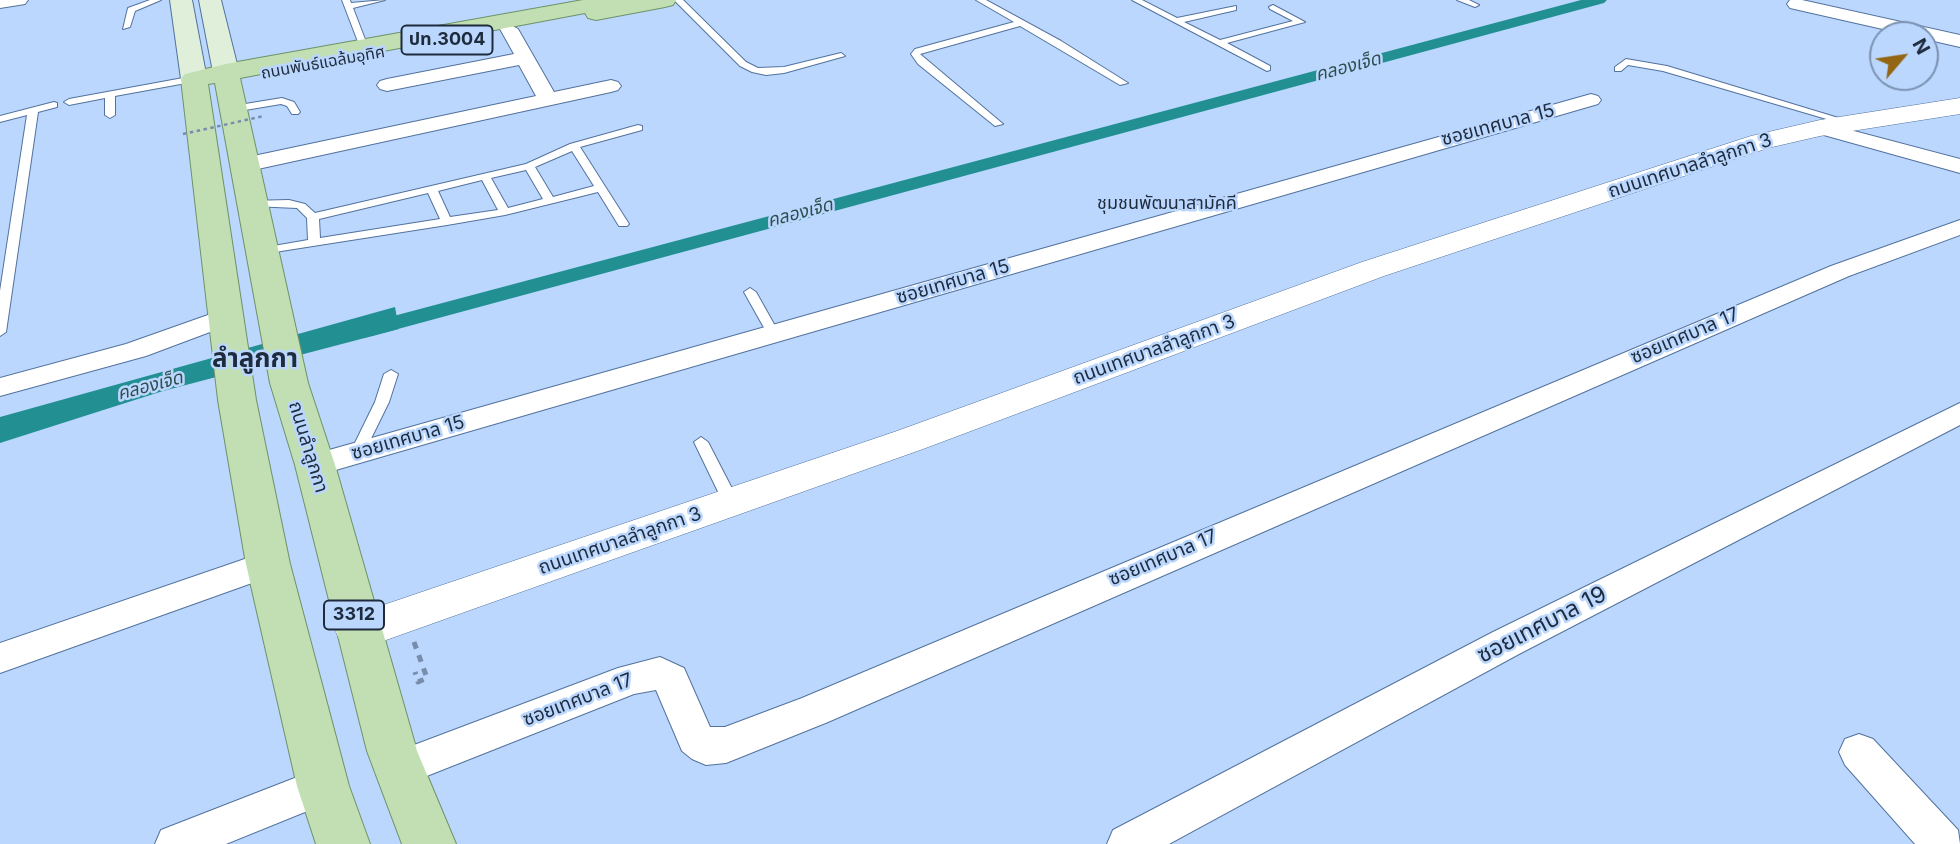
<!DOCTYPE html>
<html>
<head>
<meta charset="utf-8">
<style>
  body { margin:0 }
  #map { position:relative; width:1960px; height:844px; overflow:hidden; background:#bbd7fe; font-family:Inter,sans-serif }
  canvas { display:block }
  .north { position:absolute; left:1869px; top:21px; width:70px; height:70px; box-sizing:border-box; background:#bbd7fe; border:2px solid #7c92b1; border-radius:50%; rotate:61deg; font-size:19px; font-weight:700; line-height:28px; text-align:center; color:#1e2b3d }
  .north::after { content:''; display:block; margin:auto; width:24px; height:32px; background:#946613; clip-path:polygon(50% 0,100% 100%,50% 72%,0 100%) }
</style>
</head>
<body>
<div id="map">
<canvas width="1960" height="844"></canvas>
<div class="north">N</div>
</div>
<script>
const g = document.querySelector('canvas').getContext('2d');
g.lineJoin = 'round';
function fillPath(path, color) {
  g.fillStyle = color;
  g.fill(path, 'evenodd');
}
function poly(rows) {
  const path = new Path2D();
  for (const r of rows) {
    path.moveTo(r[0], r[1]);
    for (let i = 2; i < r.length; i += 2) path.lineTo(r[i], r[i + 1]);
  }
  return path;
}
function trace(path, color, width, dash) {
  g.strokeStyle = color;
  g.lineWidth = width;
  g.lineCap = dash ? 'butt' : 'round';
  g.setLineDash(dash || []);
  g.stroke(path);
}
function write(font, color, halo, rows, align = 'center') {
  g.font = font + ' Inter,"Noto Sans Thai",sans-serif';
  g.lineWidth = 5;
  g.setLineDash([]);
  g.textBaseline = 'middle';
  g.strokeStyle = halo;
  g.fillStyle = color;
  for (const [text, x, y, turn = 0] of rows) {
    g.save();
    g.translate(x, y);
    g.rotate((+turn || 0) * Math.PI / 180);
    g.textAlign = isNaN(turn) ? turn : align;
    if (halo) g.strokeText(text, 0, 0);
    g.fillText(text, 0, 0);
    g.restore();
  }
}
const water = poly([
  [395,307,399,329,163,391,0,443,0,417]
]);
const canal = poly([
  [1581,0,1607,0,1604,3,372,336,364,338,356,336,352,331,356,326,1581,0]
]);
const path = poly([
  [414,642,427,678,418,682,415,672]
]);
const service = poly([
  [150,0,161,0,135,11,130,27,123,29,128,8,150,0],
  [342,0,350,0,351,3,385,0,353,8,368,47,367,49,360,47,342,0],
  [674,0,683,0,746,62,758,68,784,67,841,53,845,56,784,73,766,75,752,72,740,66,674,0],
  [976,0,986,0,1061,41,1128,83,1120,85,1020,26,920,54,1003,124,995,126,918,64,911,54,915,49,1014,22,976,0],
  [1132,0,1142,0,1177,18,1236,6,1236,10,1184,22,1220,40,1293,21,1270,9,1269,7,1273,5,1305,22,1227,43,1270,66,1270,70,1267,71,1132,0],
  [1457,0,1469,0,1479,5,1475,7,1457,0],
  [1626,59,1667,66,1855,123,1847,125,1663,71,1628,65,1621,71,1615,71,1615,67,1626,59],
  [194,76,199,79,197,81,115,96,115,115,110,118,105,115,105,98,69,105,64,102,69,99,194,76],
  [282,98,294,102,300,112,298,114,292,114,287,106,281,104,233,112,228,109,233,106,282,98],
  [54,102,57,103,57,107,38,112,6,332,0,336,0,291,27,115,0,122,0,116,54,102],
  [638,125,642,126,642,130,580,147,629,224,627,226,619,226,598,192,505,215,447,225,262,254,256,251,262,248,308,240,307,218,297,208,252,206,247,203,248,201,289,200,305,204,315,213,526,164,570,144,638,125],
  [572,151,594,186,553,197,535,167,572,151],
  [526,170,543,199,508,208,491,178,526,170],
  [482,180,498,210,450,217,438,191,482,180],
  [428,193,440,219,320,238,319,219,428,193],
  [750,288,756,292,779,333,778,336,768,336,767,333,744,292,750,288],
  [391,370,398,374,389,402,362,457,352,457,350,453,375,402,384,374,391,370],
  [701,437,708,442,739,502,736,506,726,506,723,502,694,442,701,437]
]);
const minor = poly([
  [0,0,28,0,25,4,0,8,0,0],
  [1790,0,1802,0,1960,35,1960,47,1925,39,1925,35,1909,35,1790,8,1787,4,1790,0],
  [509,24,518,29,554,92,611,80,618,82,621,86,618,90,611,92,244,172,236,170,233,165,236,160,244,158,536,96,519,65,387,91,380,89,377,85,380,81,387,79,514,54,500,29,509,24],
  [1591,94,1598,96,1601,100,1598,104,315,476,304,473,299,465,304,457,315,454,1591,94],
  [1820,122,1960,159,1960,173,1813,132,1809,128,1813,124,1820,122],
  [1960,220,1960,235,1849,276,828,722,726,763,706,765,692,759,682,751,656,690,634,694,399,787,385,782,379,769,385,756,618,668,660,657,684,668,710,727,725,727,802,698,1831,266,1960,220],
  [225,309,234,311,238,317,234,323,146,356,0,396,0,378,126,344,225,309],
  [1960,403,1960,425,1519,654,1169,844,1107,844,1113,830,1493,632,1960,403],
  [268,551,280,555,285,564,280,573,0,673,0,643,268,551],
  [1859,734,1873,739,1958,830,1960,844,1915,844,1845,765,1839,752,1845,739,1859,734],
  [323,767,337,773,343,786,337,799,226,844,155,844,161,830,323,767]
]);
const tertiary = poly([
  [1960,98,1960,114,1820,136,1768,148,1384,276,923,449,358,650,342,645,336,632,342,619,897,431,1362,262,1751,136,1820,120,1960,98]
]);
const secondary = poly([
  [170,0,192,0,207,79,203,84,194,87,185,84,181,79,170,0],
  [199,0,221,0,239,72,235,77,226,80,217,77,213,72,199,0]
]);
const primary = poly([
  [583,0,676,0,673,5,665,7,596,20,588,18,585,13,240,78,308,383,335,465,417,751,456,844,402,844,367,751,295,465,270,383,215,83,208,84,256,400,290,564,349,786,370,844,316,844,297,786,246,564,218,400,181,79,185,74,226,64,583,0]
]);
const pathBridge = poly([
  [183,134,264,116]
]);
const farStreetnames = [
  ["ถนนพันธ์แฉล้มอุทิศ",323,63,-10]
];
const shields = [
  [447,40,91],
  [354,615,60]
];
const shieldNames = [
  ["ปท.3004",447,40],
  ["3312",354,615]
];
const farWaternames = [
  ["คลองเจ็ด",1348,67,-15],
  ["คลองเจ็ด",800,213,-15],
  ["คลองเจ็ด",150,386,-15]
];
const farNeighbourhoodnames = [
  ["ชุมชนพัฒนาสามัคคี",1167,204]
];
const streetNames = [
  ["ซอยเทศบาล 15",1498,125,-15],
  ["ถนนเทศบาลลำลูกกา 3",1690,166,-18],
  ["ซอยเทศบาล 15",953,282,-16],
  ["ซอยเทศบาล 17",1685,336,-23],
  ["ถนนเทศบาลลำลูกกา 3",1154,350,-20],
  ["ซอยเทศบาล 15",408,438,-16],
  ["ถนนลำลูกกา",308,447,73],
  ["ถนนเทศบาลลำลูกกา 3",620,541,-19],
  ["ซอยเทศบาล 17",1163,558,-23],
  ["ซอยเทศบาล 17",578,700,-21]
];
const nearStreetnames = [
  ["ซอยเทศบาล 19",1542,625,-27]
];
const districtNames = [
  ["ลำลูกกา",255,359]
];
fillPath(water, '#229092');
fillPath(canal, '#229092');
trace(service, '#52729d', 2);
trace(minor, '#52729d', 2);
trace(tertiary, '#52729d', 1);
trace(secondary, '#52729d', 2);
trace(primary, '#6d9269', 2);
trace(path, '#778dab', 5, [7, 7]);
fillPath(service, '#fff');
fillPath(minor, '#fff');
fillPath(tertiary, '#fff');
fillPath(secondary, '#e0efd9');
fillPath(primary, '#c1dfb3');
trace(pathBridge, '#778dab', 2.5, [3.5, 3.5]);
write('16px', '#1e2b3d', '#bbd7fe', farStreetnames);
for (const [x, y, w] of shields) {
  const box = new Path2D();
  box.roundRect(x - w / 2, y - 14.5, w, 29, 5);
  g.fillStyle = '#bbd7fe';
  g.fill(box);
  trace(box, '#1e2b3d', 2);
}
write('bold 18px', '#1e2b3d', null, shieldNames);
write('italic 18px', '#2f4e4e', '#bbd7fe', farWaternames);
write('18px', '#1e2b3d', '#bbd7fe', farNeighbourhoodnames);
write('19px', '#1e2b3d', '#bbd7fe', streetNames);
write('23px', '#1e2b3d', '#bbd7fe', nearStreetnames);
write('bold 26px', '#1e2b3d', '#bbd7fe', districtNames);
</script>
</body>
</html>
